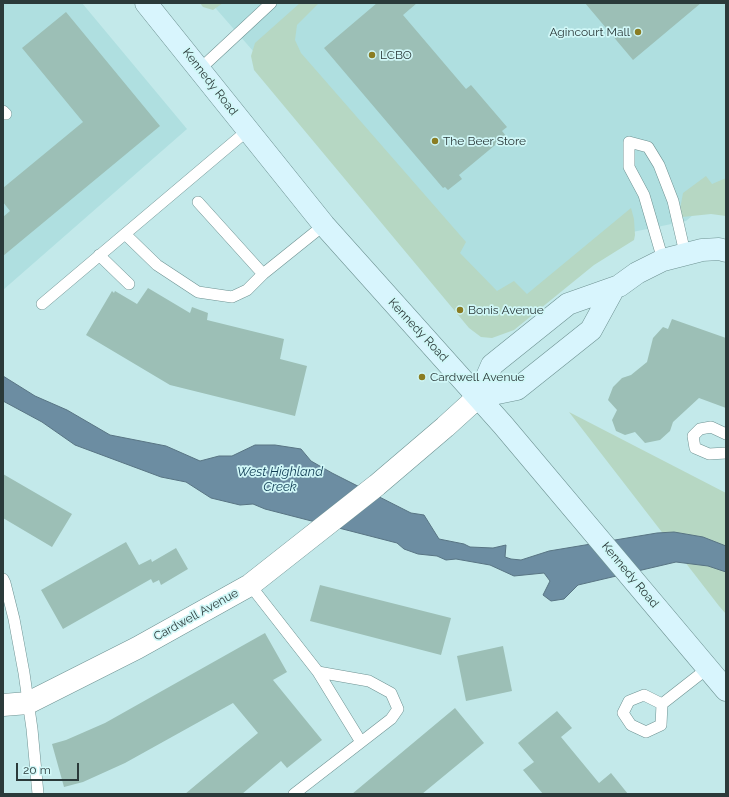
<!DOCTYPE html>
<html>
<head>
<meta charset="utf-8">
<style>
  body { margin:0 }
  #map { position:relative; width:729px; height:797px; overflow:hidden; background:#c3e9ea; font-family:Raleway,sans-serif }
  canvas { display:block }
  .frame { position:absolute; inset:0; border:4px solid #2b3a3a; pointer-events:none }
  .scale { position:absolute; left:16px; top:763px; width:63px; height:18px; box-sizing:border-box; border:2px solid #2b3a3a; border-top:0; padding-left:5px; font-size:12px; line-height:14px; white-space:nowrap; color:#2b3a3a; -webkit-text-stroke:3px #d0f7f7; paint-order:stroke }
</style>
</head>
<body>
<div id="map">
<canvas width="729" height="797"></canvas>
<div class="frame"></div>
<div class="scale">20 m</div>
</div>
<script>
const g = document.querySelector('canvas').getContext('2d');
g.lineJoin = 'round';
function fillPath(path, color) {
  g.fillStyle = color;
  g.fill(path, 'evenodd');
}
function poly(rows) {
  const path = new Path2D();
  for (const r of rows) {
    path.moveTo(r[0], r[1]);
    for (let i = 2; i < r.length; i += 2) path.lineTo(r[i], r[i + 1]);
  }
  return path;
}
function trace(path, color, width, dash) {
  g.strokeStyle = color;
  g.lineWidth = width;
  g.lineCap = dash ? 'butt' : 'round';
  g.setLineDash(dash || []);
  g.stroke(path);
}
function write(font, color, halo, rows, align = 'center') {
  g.font = font + ' Raleway,sans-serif';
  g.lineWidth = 3.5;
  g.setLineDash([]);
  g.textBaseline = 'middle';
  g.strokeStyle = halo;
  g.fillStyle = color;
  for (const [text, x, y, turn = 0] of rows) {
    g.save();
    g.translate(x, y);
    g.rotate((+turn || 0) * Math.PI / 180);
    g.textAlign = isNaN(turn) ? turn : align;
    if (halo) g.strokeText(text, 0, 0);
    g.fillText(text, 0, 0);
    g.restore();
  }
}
const built = poly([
  [3,3,82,3,187,129,3,290],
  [211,3,726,3,726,187,686,221,618,235,494,326]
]);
const green = poly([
  [200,3,223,3,213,10,203,7],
  [300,3,319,3,297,25,295,40,301,53,466,242,460,253,497,291,514,281,527,294,631,208,634,219,635,235,634,240,594,265,514,330,492,338,481,337,469,328,254,70,251,56,255,43],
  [706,176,712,184,726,178,726,216,711,214,682,217,680,209,683,193],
  [569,412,726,493,726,614,719,606]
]);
const water = poly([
  [3,376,35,396,67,410,110,435,166,446,200,461,219,456,232,456,255,445,275,445,301,449,311,461,332,473,411,513,424,515,439,539,464,544,470,547,493,548,506,545,505,557,511,559,521,560,549,551,657,533,674,532,703,537,726,546,726,572,708,566,676,562,578,585,564,599,551,601,543,595,550,581,544,573,514,576,490,565,456,559,446,560,437,556,418,554,404,549,397,543,265,509,253,504,240,505,211,498,186,482,161,477,75,445,42,422,3,401,3,376]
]);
const building = poly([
  [377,3,417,3,403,15,466,89,471,85,507,127,502,131,506,136,459,175,462,179,448,190,445,187,443,188,324,48],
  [585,3,701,3,633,60],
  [66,12,160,126,3,256,3,217,10,211,3,202,3,188,83,122,22,48],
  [148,288,190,313,192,307,208,313,207,320,284,339,280,359,307,366,295,416,170,385,86,335,112,291,114,293,115,291,137,304],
  [672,319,726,338,726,408,699,398,673,422,670,431,660,440,645,443,635,432,625,435,616,431,612,420,617,410,608,400,613,387,622,378,631,375,647,362,653,338,663,327,668,329],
  [3,474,72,514,52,547,3,518],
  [126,542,139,565,151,559,152,562,176,548,188,569,161,585,159,580,153,583,151,579,63,629,41,590],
  [320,585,451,618,441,655,310,621],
  [265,633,287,672,273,680,322,740,287,768,281,761,242,794,185,794,258,733,233,703,125,763,83,782,64,787,52,744,66,740,105,723],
  [503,646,512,691,466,701,457,656],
  [455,708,484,743,422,794,352,794],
  [557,711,572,728,561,737,599,783,611,773,628,794,543,794,523,770,534,762,518,743]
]);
const lane = poly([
  [200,69,271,3],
  [3,111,6,114],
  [198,202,263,274],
  [125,234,157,265,198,292,232,297,247,290,263,274,324,225],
  [99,255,129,284],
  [663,260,644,195,629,167,629,142,648,147,659,165,673,201,685,253],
  [42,304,248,130],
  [726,434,711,427,700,429,693,436,695,448,709,454,726,453],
  [3,579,5,583,14,619,24,673,32,729,38,794],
  [250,585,318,672,361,742],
  [662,704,661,725,646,732,631,725,623,713,629,701,644,695,662,704,708,668],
  [294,794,391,719,398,709,391,693,369,681,318,672]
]);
const street = poly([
  [3,705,28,703,137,648,250,585,377,485,445,427,478,397]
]);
const secondary = poly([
  [146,3,324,225,503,425,726,690],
  [478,397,492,365,568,304,619,286,637,273,663,260,702,250,719,249,726,251],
  [478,397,517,389,591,330,614,288]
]);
const markers = [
  [638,32,4,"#8a7d23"],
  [372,55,4,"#8a7d23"],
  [435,141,4,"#8a7d23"],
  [460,310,4,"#8a7d23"],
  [422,377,4,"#8a7d23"]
];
const poiNames = [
  ["Agincourt Mall",630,32,"right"],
  ["LCBO",380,55],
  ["The Beer Store",443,141],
  ["Bonis Avenue",468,310],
  ["Cardwell Avenue",430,377]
];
const streetNames = [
  ["Kennedy Road",210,82,52],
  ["Kennedy Road",418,330,47],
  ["Kennedy Road",630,575,50],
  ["Cardwell Avenue",196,615,-29]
];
const waterNames = [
  ["West Highland",280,472],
  ["Creek",280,487]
];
fillPath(built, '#afdfe0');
fillPath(green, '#b6d7c3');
fillPath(water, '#6c8da2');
trace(water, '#587483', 1);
fillPath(building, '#9cbfb6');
trace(lane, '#6e9292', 12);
trace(street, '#6e9292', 23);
trace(secondary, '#6e9292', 23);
trace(lane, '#fff', 11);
trace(street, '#fff', 22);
trace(secondary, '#d8f5fd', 22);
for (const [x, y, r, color] of markers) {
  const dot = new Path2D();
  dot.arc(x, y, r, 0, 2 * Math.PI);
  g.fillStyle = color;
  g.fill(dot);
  trace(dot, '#d0f7f7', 1.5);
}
write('12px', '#2b3a3a', '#d0f7f7', poiNames, 'left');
write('12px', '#2b3a3a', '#d0f7f7', streetNames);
write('italic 13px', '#113d55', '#d0f7f7', waterNames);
</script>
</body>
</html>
